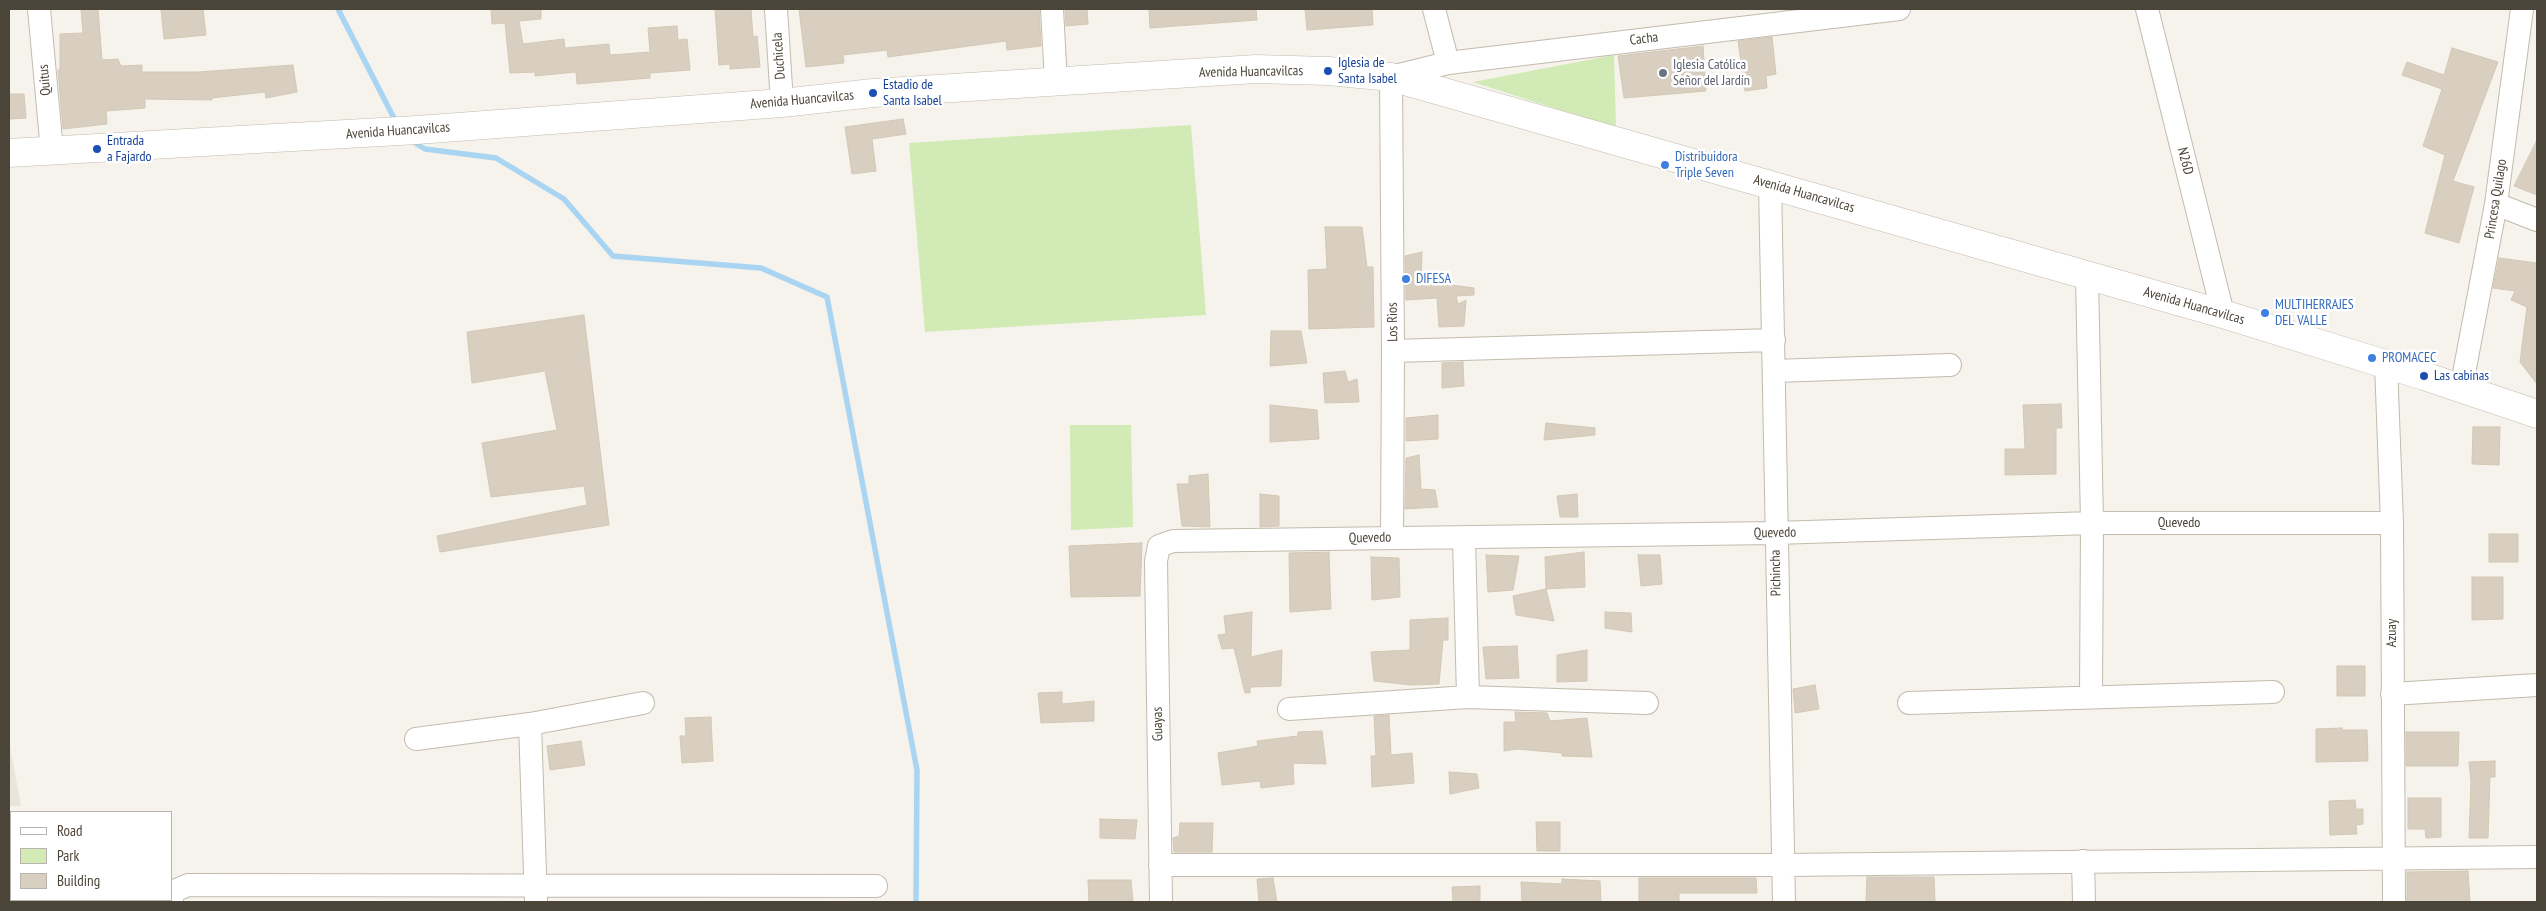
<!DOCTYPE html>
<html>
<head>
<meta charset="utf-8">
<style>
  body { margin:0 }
  #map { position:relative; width:2546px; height:911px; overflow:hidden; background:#f6f3ec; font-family:"PT Sans Narrow",sans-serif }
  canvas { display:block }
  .frame { position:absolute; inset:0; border:10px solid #4b4439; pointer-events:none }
  .legend { position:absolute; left:10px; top:811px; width:162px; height:90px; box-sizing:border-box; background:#fff; border:1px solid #b7b4b0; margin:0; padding:6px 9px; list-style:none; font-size:15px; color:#4b4439 }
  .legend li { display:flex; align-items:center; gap:10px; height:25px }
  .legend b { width:25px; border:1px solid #b7b4b0 }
</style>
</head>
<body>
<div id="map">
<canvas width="2546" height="911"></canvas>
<div class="frame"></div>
<ul class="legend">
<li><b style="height:6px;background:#fff"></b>Road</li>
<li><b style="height:14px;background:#d2eab5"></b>Park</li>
<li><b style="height:14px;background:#d8cfc1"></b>Building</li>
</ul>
</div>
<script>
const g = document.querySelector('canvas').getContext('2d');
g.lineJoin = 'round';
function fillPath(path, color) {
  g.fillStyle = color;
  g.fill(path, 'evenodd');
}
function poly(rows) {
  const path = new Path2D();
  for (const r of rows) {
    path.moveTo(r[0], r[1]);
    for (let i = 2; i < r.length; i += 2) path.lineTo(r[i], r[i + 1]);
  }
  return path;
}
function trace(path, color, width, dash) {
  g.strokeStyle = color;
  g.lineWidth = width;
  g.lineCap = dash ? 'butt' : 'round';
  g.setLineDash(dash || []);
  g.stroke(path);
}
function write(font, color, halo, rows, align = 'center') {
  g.font = font + ' "PT Sans Narrow",sans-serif';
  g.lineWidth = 5;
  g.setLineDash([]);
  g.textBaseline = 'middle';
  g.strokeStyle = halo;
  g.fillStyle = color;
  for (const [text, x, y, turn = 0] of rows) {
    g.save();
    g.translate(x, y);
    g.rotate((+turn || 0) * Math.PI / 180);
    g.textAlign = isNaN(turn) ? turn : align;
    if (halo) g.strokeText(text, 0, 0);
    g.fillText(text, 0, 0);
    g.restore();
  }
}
const residential = poly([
  [9,741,21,806,9,806]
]);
const green = poly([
  [1614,55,1616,128,1473,82],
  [1191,125,1206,315,925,332,909,143],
  [1070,425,1131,425,1133,527,1071,530]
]);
const stream = poly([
  [338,9,397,124],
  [410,140,425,149,496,158,564,199,613,256,761,268,827,297,917,770,916,902]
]);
const building = poly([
  [81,9,98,9,102,60,118,59,121,66,142,65,142,72,199,72,293,65,297,92,266,98,265,92,212,98,212,100,145,99,145,108,106,111,107,124,63,129,58,70,60,70,60,34,83,33,81,9],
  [161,9,203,9,206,35,164,39,161,9],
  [491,9,541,9,541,19,519,21,523,44,564,39,565,48,609,44,610,55,650,52,648,28,677,26,678,40,687,39,690,70,650,73,650,78,577,84,576,72,535,76,535,72,510,73,505,23,492,24,491,9],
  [715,9,751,9,753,37,757,36,760,67,730,69,730,64,719,65,715,9],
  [799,9,1039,9,1041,46,1007,50,1006,41,888,57,887,50,843,55,844,63,806,67,799,9],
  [1065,9,1087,9,1088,24,1066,26,1065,9],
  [1149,9,1256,9,1257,20,1150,28,1149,9],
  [1305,9,1372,9,1373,25,1307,30,1305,9],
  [1772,37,1776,74,1766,76,1767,88,1745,91,1738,41,1772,37],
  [1703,46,1706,91,1624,98,1618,56,1703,46],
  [2452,48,2498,62,2453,181,2474,187,2459,243,2425,233,2445,155,2423,146,2442,89,2402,75,2407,62,2444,75,2452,48],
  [9,94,24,94,26,118,9,119,9,94],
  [903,119,906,134,872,139,876,171,852,174,845,127,903,119],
  [2537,140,2537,195,2514,186,2537,140],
  [1325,227,1362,227,1367,267,1373,267,1374,327,1309,329,1308,270,1327,269,1325,227],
  [1422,252,1421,281,1474,288,1474,295,1456,296,1458,304,1466,300,1464,326,1439,327,1437,298,1406,300,1405,256,1422,252],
  [2499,258,2537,263,2537,384,2520,362,2527,307,2511,300,2515,291,2493,288,2499,258],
  [584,315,609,525,440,552,437,536,587,505,584,486,491,497,482,443,557,430,545,371,472,383,467,332,584,315],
  [1271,331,1301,331,1307,363,1270,366,1271,331],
  [1463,362,1464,386,1442,388,1442,363,1463,362],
  [1345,371,1348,382,1357,379,1359,402,1325,403,1323,373,1345,371],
  [2061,404,2062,428,2056,428,2056,474,2005,475,2005,449,2025,449,2023,405,2061,404],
  [1270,405,1317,410,1319,439,1270,442,1270,405],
  [1438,415,1438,439,1406,441,1406,418,1438,415],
  [1546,423,1595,428,1595,435,1544,440,1546,423],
  [2473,427,2500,427,2499,465,2472,464,2473,427],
  [1419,455,1421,489,1435,490,1438,507,1405,509,1406,458,1419,455],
  [1208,474,1210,527,1182,526,1177,484,1189,484,1189,476,1208,474],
  [1260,494,1279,496,1279,526,1260,527,1260,494],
  [1577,494,1578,517,1560,517,1557,496,1577,494],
  [2489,534,2518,534,2518,562,2489,562,2489,534],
  [1142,543,1140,596,1071,597,1069,546,1142,543],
  [1329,552,1331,609,1290,612,1289,553,1329,552],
  [1584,552,1585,587,1546,589,1545,557,1584,552],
  [1486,555,1519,556,1513,590,1488,592,1486,555],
  [1638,555,1660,555,1662,584,1641,586,1638,555],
  [1371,557,1399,558,1400,597,1372,600,1371,557],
  [2472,577,2503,577,2503,619,2472,620,2472,577],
  [1546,589,1554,621,1516,615,1513,596,1546,589],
  [1252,612,1251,657,1282,650,1281,686,1250,687,1250,693,1245,693,1234,648,1222,649,1218,635,1226,634,1224,616,1252,612],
  [1605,612,1631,613,1632,632,1605,628,1605,612],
  [1448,618,1448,640,1443,640,1439,684,1411,685,1374,681,1371,652,1410,650,1410,620,1448,618],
  [1517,646,1519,678,1486,679,1483,647,1517,646],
  [1587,650,1587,681,1557,682,1557,655,1587,650],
  [2337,666,2365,666,2365,696,2337,696,2337,666],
  [1815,685,1819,709,1795,713,1793,689,1815,685],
  [1062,692,1062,704,1094,701,1094,721,1041,723,1038,693,1062,692],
  [1515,712,1547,713,1550,721,1587,718,1592,757,1562,756,1562,753,1517,749,1504,751,1504,722,1516,722,1515,712],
  [1389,715,1391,755,1412,753,1414,783,1372,787,1371,756,1376,756,1374,716,1389,715],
  [711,717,713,761,682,763,680,736,686,736,685,718,711,717],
  [2342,728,2342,730,2367,730,2368,761,2316,762,2316,729,2342,728],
  [1322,731,1326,764,1293,763,1294,784,1261,788,1260,781,1222,785,1218,753,1258,746,1257,741,1298,736,1298,732,1322,731],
  [2406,732,2459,732,2458,766,2406,766,2406,732],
  [581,741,585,765,550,770,547,746,581,741],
  [2495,761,2495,777,2490,777,2488,838,2469,838,2471,782,2469,762,2495,761],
  [1449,772,1477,774,1479,788,1450,794,1449,772],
  [2408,798,2441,798,2441,837,2426,838,2425,829,2408,829,2408,798],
  [2355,800,2356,809,2363,809,2363,824,2356,825,2357,834,2330,835,2329,801,2355,800],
  [1100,819,1137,820,1135,839,1100,838,1100,819],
  [1536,822,1560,822,1560,851,1537,851,1536,822],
  [1180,823,1213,823,1212,852,1174,852,1173,838,1179,836,1180,823],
  [2468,871,2470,902,2407,902,2407,872,2468,871],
  [1867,877,1934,877,1935,902,1866,902,1867,877],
  [1273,878,1277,902,1259,902,1257,879,1273,878],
  [1639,878,1756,878,1757,893,1679,893,1679,902,1639,902,1639,878],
  [1562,879,1600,881,1601,902,1522,902,1521,882,1562,884,1562,879],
  [1088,880,1131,880,1133,902,1089,902,1088,880],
  [1480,886,1480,902,1453,902,1452,887,1480,886]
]);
const minor = poly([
  [39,9,52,151],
  [776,9,782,103],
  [1052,9,1056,82],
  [1434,9,1448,63],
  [2147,9,2223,314],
  [1770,184,1784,902],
  [2496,204,2537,220],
  [2087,275,2092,523,2091,697],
  [1393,351,1774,340],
  [2386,364,2392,523,2394,902],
  [1774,371,1950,365],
  [2461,389,2496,204,2522,9],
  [1392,538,1393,351,1391,77,1448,63,1899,9],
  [1464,538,1468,697],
  [2392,694,2537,685],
  [1909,703,2273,692],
  [1289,709,1468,697,1647,703],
  [530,724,536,902],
  [416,739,530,724,643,703],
  [2083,861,2084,902],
  [1160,865,1784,865,2537,857],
  [171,902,174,891,188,885,876,886],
  [1161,902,1156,561,1159,546,1173,541,1775,533,2092,523,2392,523]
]);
const tertiary = poly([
  [9,153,417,130,782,103,873,93,1256,69,1328,71,1391,77,2223,314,2424,376,2537,414]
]);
const markers = [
  [1328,71,5,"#1a4fb4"],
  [1663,73,5,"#6b7280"],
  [873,93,5,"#1a4fb4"],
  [97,149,5,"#1a4fb4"],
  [1665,165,5,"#3f7fe0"],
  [1406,279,5,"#3f7fe0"],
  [2265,313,5,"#3f7fe0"],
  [2372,358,5,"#3f7fe0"],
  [2424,376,5,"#1a4fb4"]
];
const streetNames = [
  ["Cacha",1644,39,-7],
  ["Duchicela",779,56,-94],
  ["Avenida Huancavilcas",1251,72,-1],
  ["Quitus",45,80,-95],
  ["Avenida Huancavilcas",802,100,-5],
  ["Avenida Huancavilcas",398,131,-4],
  ["N26D",2185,161,76],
  ["Avenida Huancavilcas",1804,194,16],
  ["Princesa Quilago",2496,199,-81],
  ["Avenida Huancavilcas",2194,306,16],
  ["Los Rìos",1393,322,-91],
  ["Quevedo",2179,523],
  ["Quevedo",1775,533,-1],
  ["Quevedo",1370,538,-1],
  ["Pichincha",1776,573,-91],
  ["Azuay",2392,633,-90],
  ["Guayas",1158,724,-91]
];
const transitNames = [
  ["Iglesia de",1338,63],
  ["Santa Isabel",1338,79],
  ["Estadio de",883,85],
  ["Santa Isabel",883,101],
  ["Entrada",107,141],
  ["a Fajardo",107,157],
  ["Las cabinas",2434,376]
];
const worshipNames = [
  ["Iglesia Católica",1673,65],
  ["Señor del Jardín",1673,81]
];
const shopNames = [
  ["Distribuidora",1675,157],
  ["Triple Seven",1675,173],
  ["DIFESA",1416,279],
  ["MULTIHERRAJES",2275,305],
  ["DEL VALLE",2275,321],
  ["PROMACEC",2382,358]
];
fillPath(residential, '#eae5da');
fillPath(green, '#d2eab5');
trace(stream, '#a9d4f2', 5.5);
fillPath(building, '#d8cfc1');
trace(building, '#d3c7b4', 1);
trace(minor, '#c2bbae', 24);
trace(tertiary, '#c2bbae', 29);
trace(minor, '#fff', 22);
trace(tertiary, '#fff', 28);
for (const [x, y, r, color] of markers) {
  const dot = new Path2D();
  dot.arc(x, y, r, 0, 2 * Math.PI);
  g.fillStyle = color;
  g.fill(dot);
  trace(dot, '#fff', 2);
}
write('14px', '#4b4439', '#fff', streetNames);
write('14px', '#164399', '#fff', transitNames, 'left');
write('14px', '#5b616d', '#fff', worshipNames, 'left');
write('14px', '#366cbe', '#fff', shopNames, 'left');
</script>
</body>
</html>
